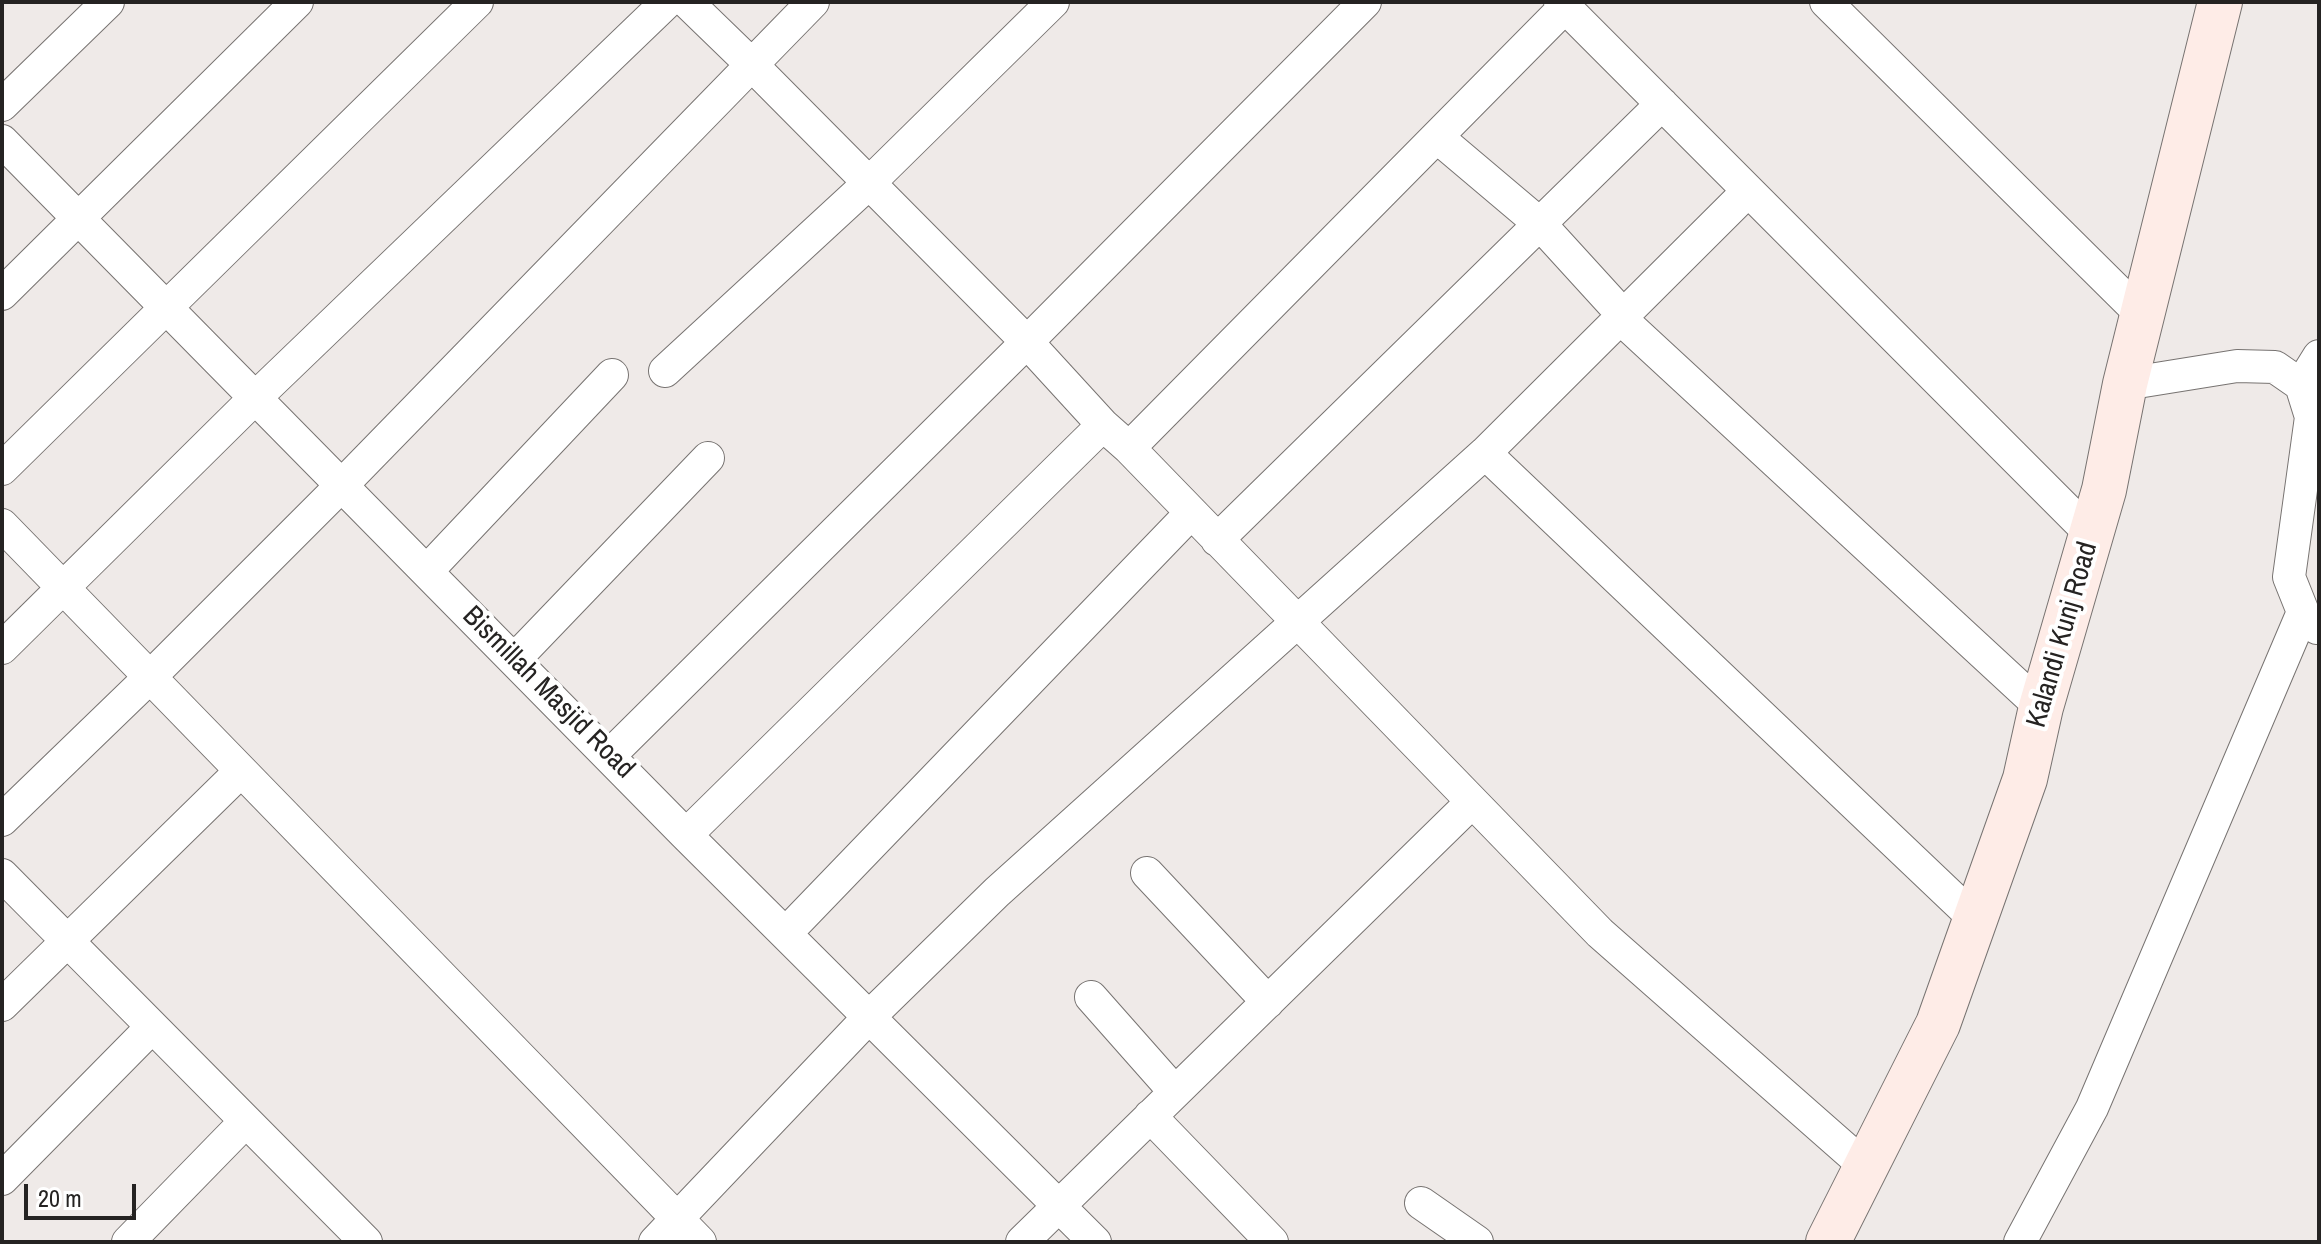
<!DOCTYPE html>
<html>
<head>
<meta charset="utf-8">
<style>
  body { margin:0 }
  #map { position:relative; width:2321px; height:1244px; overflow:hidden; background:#efeae8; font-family:"Archivo Narrow",sans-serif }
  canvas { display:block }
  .frame { position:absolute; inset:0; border:4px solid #252322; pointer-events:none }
  .scale { position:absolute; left:24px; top:1184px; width:112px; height:36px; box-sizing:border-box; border:4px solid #252322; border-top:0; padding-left:10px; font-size:24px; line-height:28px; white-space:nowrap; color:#252322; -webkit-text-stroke:6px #fff; paint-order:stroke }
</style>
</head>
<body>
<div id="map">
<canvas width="2321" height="1244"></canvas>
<div class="frame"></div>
<div class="scale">20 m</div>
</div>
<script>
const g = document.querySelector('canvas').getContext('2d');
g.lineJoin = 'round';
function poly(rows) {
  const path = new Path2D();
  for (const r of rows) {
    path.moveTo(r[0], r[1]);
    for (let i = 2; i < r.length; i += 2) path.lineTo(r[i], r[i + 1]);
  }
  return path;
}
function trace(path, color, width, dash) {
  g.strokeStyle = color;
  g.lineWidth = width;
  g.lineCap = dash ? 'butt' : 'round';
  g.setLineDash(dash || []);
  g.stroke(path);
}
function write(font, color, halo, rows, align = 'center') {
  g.font = font + ' "Archivo Narrow",sans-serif';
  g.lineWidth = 8;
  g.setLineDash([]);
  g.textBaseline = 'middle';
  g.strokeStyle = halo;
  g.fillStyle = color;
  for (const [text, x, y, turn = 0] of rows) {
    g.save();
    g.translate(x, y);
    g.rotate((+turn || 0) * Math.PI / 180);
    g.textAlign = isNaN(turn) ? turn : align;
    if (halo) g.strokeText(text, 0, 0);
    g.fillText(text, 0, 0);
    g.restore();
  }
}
const street = poly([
  [687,2,751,64,1027,342,1103,425,1129,448,1600,933,1866,1167],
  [1560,2,2092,535],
  [1826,2,2144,317],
  [2,105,108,2],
  [1437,137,1540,224,1623,315],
  [2,141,686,835,1095,1242],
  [2,294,297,2],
  [1620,318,2041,707],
  [665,371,869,183,1053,2],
  [2125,384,2237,366,2275,367,2301,385,2311,417,2289,577,2303,612,2317,628],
  [2301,385,2319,356],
  [1129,448,1565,7],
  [1485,453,1975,919],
  [2,469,477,2],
  [2,525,700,1242],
  [1217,540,1662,104],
  [427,571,612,375],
  [2,648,255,398,667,2],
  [515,659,708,458],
  [610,755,1027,342,1365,2],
  [2,820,150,677,342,485,813,2],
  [686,835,1103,425],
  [1147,873,1268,1002],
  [2,875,366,1242],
  [787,932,1191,513],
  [1091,997,1175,1092],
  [2,1005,241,771],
  [1150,1116,1272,1242],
  [2,1179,152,1027],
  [1421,1203,1477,1242],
  [128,1242,246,1121],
  [655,1242,870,1016,997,892,1485,453,1748,191],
  [1022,1242,1472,802],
  [2020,1242,2092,1108,2303,612]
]);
const secondary = poly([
  [1828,1242,1938,1024,2025,779,2041,707,2104,490,2125,384,2220,2]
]);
const streetNames = [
  ["Kalandi Kunj Road",2063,635,-74],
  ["Bismillah Masjid Road",548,693,45]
];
trace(street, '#777371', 34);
trace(secondary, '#777371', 46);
trace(street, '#fff', 32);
trace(secondary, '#feece7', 44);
write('28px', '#252322', '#fff', streetNames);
</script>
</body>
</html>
